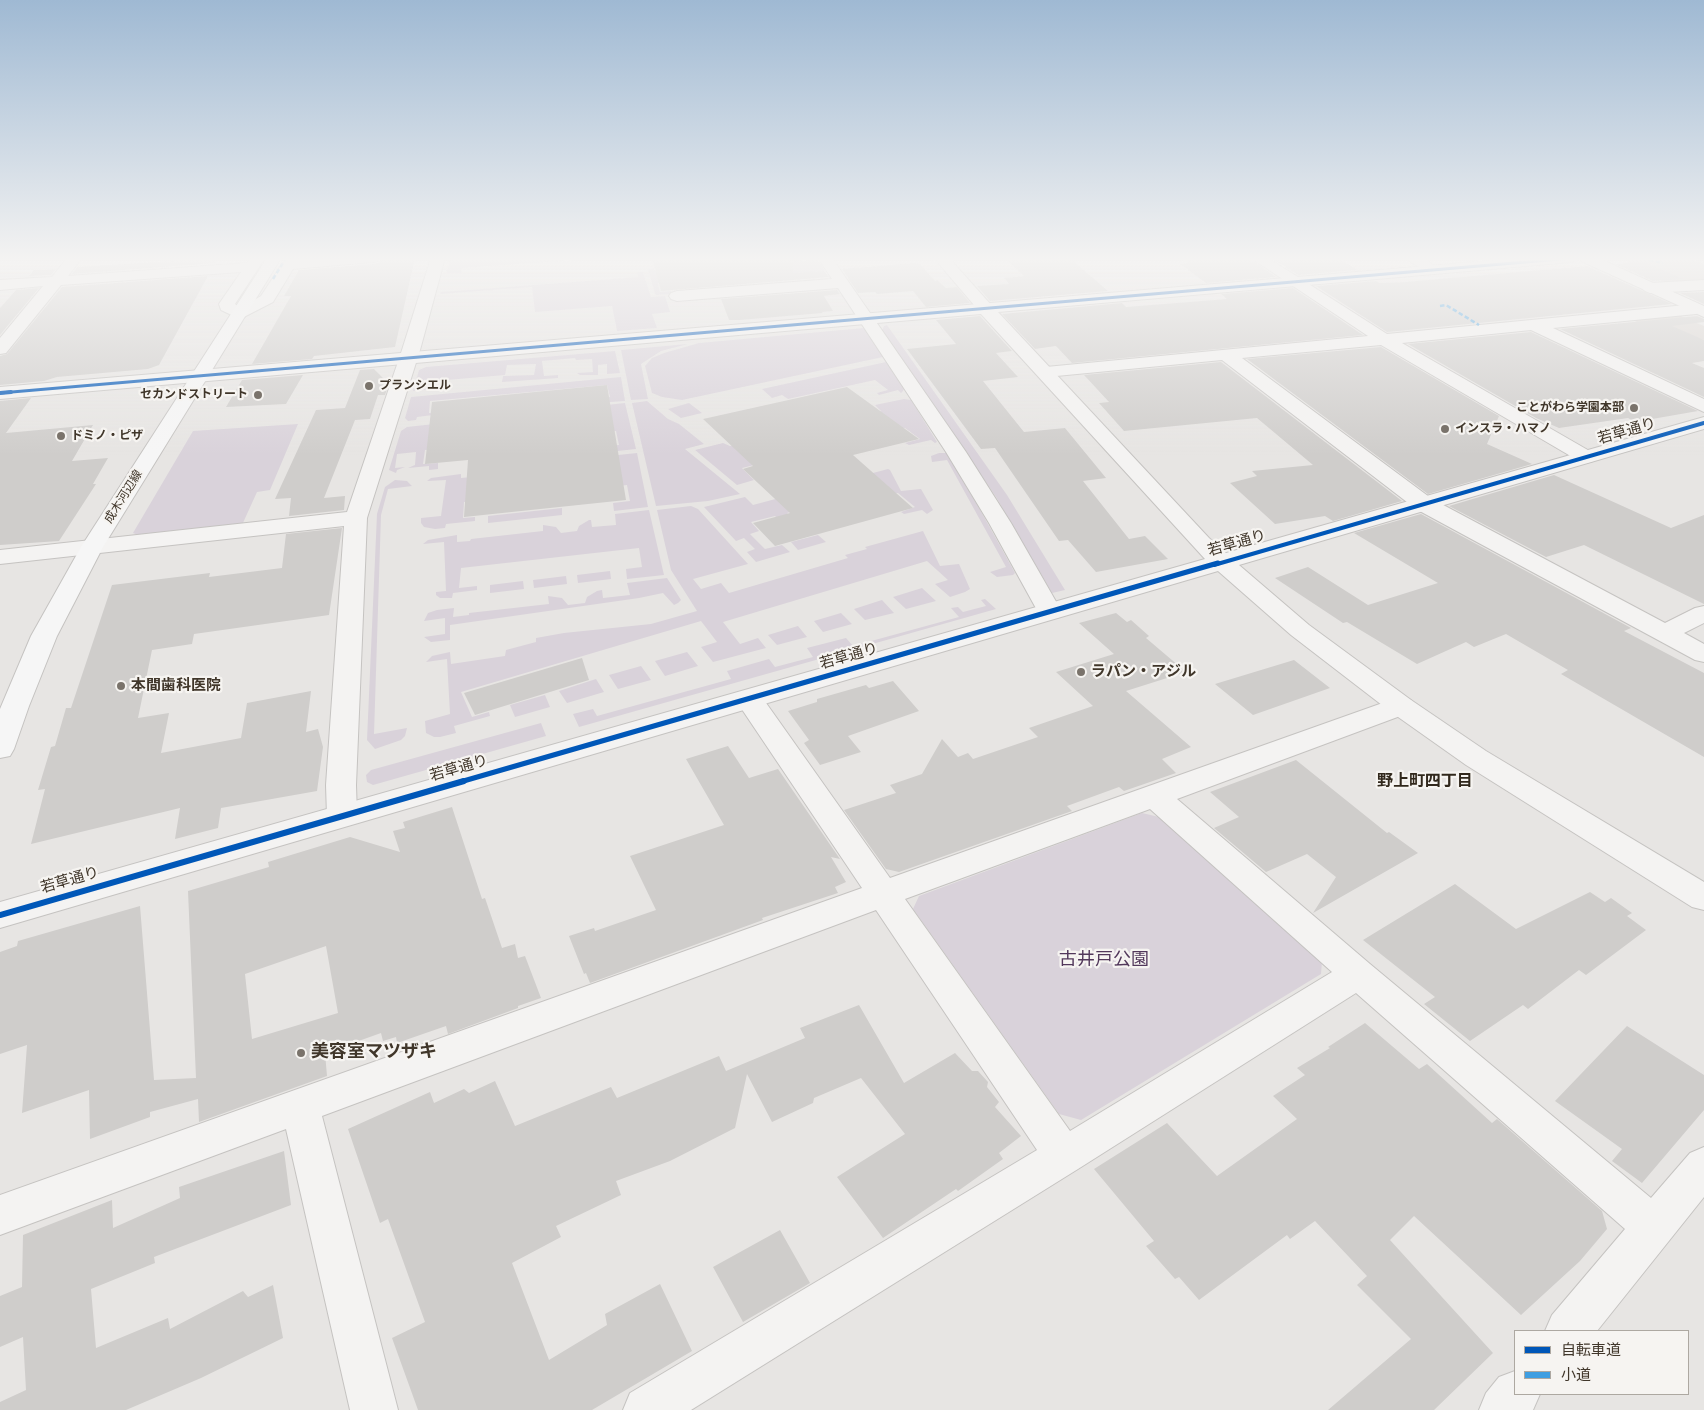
<!DOCTYPE html>
<html>
<head>
<meta charset="utf-8">
<style>
  body { margin:0 }
  #map { position:relative; width:1704px; height:1410px; overflow:hidden; background:#e7e5e3; font-family:Jost,"Noto Sans JP",sans-serif }
  canvas { display:block }
  .legend { position:absolute; left:1514px; top:1330px; width:175px; height:65px; box-sizing:border-box; background:#f6f4f1; border:1px solid #ada8a1; margin:0; padding:6px 9px; list-style:none; font-size:15px; color:#40362a }
  .legend li { display:flex; align-items:center; gap:10px; height:25px }
  .legend b { width:25px; border:1px solid #ada8a1 }
</style>
</head>
<body>
<div id="map">
<canvas width="1704" height="1410"></canvas>
<ul class="legend">
<li><b style="height:6px;background:#0057b8"></b>自転車道</li>
<li><b style="height:6px;background:#3f9ee1"></b>小道</li>
</ul>
</div>
<script>
const g = document.querySelector('canvas').getContext('2d');
g.lineJoin = 'round';
function fillPath(path, color) {
  g.fillStyle = color;
  g.fill(path, 'evenodd');
}
function poly(rows) {
  const path = new Path2D();
  for (const r of rows) {
    path.moveTo(r[0], r[1]);
    for (let i = 2; i < r.length; i += 2) path.lineTo(r[i], r[i + 1]);
  }
  return path;
}
function trace(path, color, width, dash) {
  g.strokeStyle = color;
  g.lineWidth = width;
  g.lineCap = dash ? 'butt' : 'round';
  g.setLineDash(dash || []);
  g.stroke(path);
}
function write(font, color, halo, rows, align = 'center') {
  g.font = font + ' Jost,"Noto Sans JP",sans-serif';
  g.lineWidth = 4.5;
  g.setLineDash([]);
  g.textBaseline = 'middle';
  g.strokeStyle = halo;
  g.fillStyle = color;
  for (const [text, x, y, turn = 0] of rows) {
    g.save();
    g.translate(x, y);
    g.rotate((+turn || 0) * Math.PI / 180);
    g.textAlign = isNaN(turn) ? turn : align;
    if (halo) g.strokeText(text, 0, 0);
    g.fillText(text, 0, 0);
    g.restore();
  }
}
const built = poly([
  [1657,258,1690,258,1704,264,1704,282,1676,283,1665,282,1627,264,1628,260],
  [1670,315,1681,316,1704,326,1704,340,1701,339,1683,341,1630,319]
]);
const green = poly([
  [451,258,601,258,462,268,461,273,446,273],
  [810,258,816,258,825,271,658,283,660,292,671,291,672,294,657,295,655,294,648,269,654,268,655,271,811,260],
  [637,272,643,272,651,297,665,296,670,312,652,314,657,328,617,331,612,306,535,312,532,287,440,294,441,292,455,291,638,277],
  [887,325,1007,495,1065,590,1052,593,996,497,882,330,884,326],
  [864,328,883,357,682,400,662,397,652,393,645,366,652,358,664,353,699,343],
  [688,344,661,351,641,364,648,399,631,400,621,350],
  [615,351,620,373,607,374,607,364,598,365,598,375,580,375,577,373,593,372,592,359,576,360,575,358,542,361,544,376,558,375,558,378,502,382,503,376,534,375,536,364,507,365,505,375,435,381,434,389,413,391,419,370,426,367],
  [886,362,904,389,903,391,901,393,898,390,879,395,877,393,888,390,875,380,788,399,782,395,772,398,762,389],
  [621,377,625,401,597,403,596,398,610,397,607,385,430,401,429,413,441,413,441,414,417,417,416,420,408,421,405,418,411,397],
  [904,399,911,400,937,442,935,443,931,440,909,445,905,443,920,439,905,428,742,468,754,480,737,485,695,450,723,443,730,446,881,411,875,405],
  [647,401,668,419,679,424,704,444,685,449,740,494,708,501,656,506,632,403],
  [625,403,636,449,608,452,607,446,619,445,616,431,425,450,423,464,438,463,438,469,429,470,429,466,408,468,415,465,416,452,397,454,395,468,405,467,397,470,396,473,389,470,401,431,407,427],
  [689,403,702,413,681,418,668,409],
  [298,424,270,490,257,492,242,525,140,536,133,533,193,431],
  [637,453,648,507,614,511,613,503,630,501,627,485,464,502,463,518,475,517,475,521,446,524,445,528,435,529,424,527,421,523,421,518,441,516,446,480,427,481,431,478,461,474,461,478,535,471,609,456],
  [939,453,946,453,978,506,1015,573,1013,575,997,577,990,572,1006,567,947,460,932,462,931,456],
  [888,469,890,470,901,491,921,489,933,510,927,514,922,510,904,514,901,512,915,507,898,493,812,506,787,513,795,520,783,524,775,516,751,522,759,531,750,534,765,549,782,545,790,552,756,562,747,552,755,549,744,538,736,541,704,507,745,497,753,505],
  [395,480,407,481,412,486,388,489,381,515,374,734,407,728,405,736,401,740,375,749,367,740,377,514,385,487],
  [691,506,698,509,748,564,693,579,701,589,721,583,729,593,848,558,845,555,867,549,865,547,923,531,940,566,959,564,970,589,965,592,950,597,935,584,948,580,927,561,723,622,740,644,758,638,766,648,713,662,701,647,717,642,701,621,461,692,472,717,489,712,490,716,454,726,456,733,440,737,434,737,426,733,425,721,450,714,447,659,426,662,432,656,450,652,451,664,505,656,506,650,536,642,536,638,564,633,651,624,697,611,671,570,657,510],
  [562,508,562,515,488,523,488,516],
  [649,510,664,575,627,579,626,569,642,567,639,548,461,568,459,588,477,586,477,590,453,593,452,598,440,598,436,595,436,592,446,591,444,542,423,544,428,540,457,535,457,542,470,541,471,539,543,531,543,525,556,527,561,533,577,531,579,526,589,520,591,520,592,527,616,525,615,514],
  [818,535,826,542,798,550,791,542],
  [610,571,611,579,578,583,577,575],
  [566,576,567,584,534,588,533,580],
  [667,578,681,600,678,603,674,605,663,593,639,598,450,625,450,640,431,642,424,637,445,634,445,618,424,621,428,613,437,610,454,608,453,617,469,615,469,613,549,604,548,596,562,598,568,605,585,603,587,597,597,591,602,590,603,598,630,595,627,583],
  [523,581,524,589,490,593,490,585],
  [922,588,936,601,906,609,893,597],
  [985,599,996,609,579,727,573,714,593,709,597,716,731,679,727,671,769,659,775,667,813,657,807,648,846,638,853,646,959,617,951,608,958,607,963,612,986,606,981,600],
  [882,600,894,613,865,620,854,609],
  [841,613,852,624,823,632,814,621],
  [798,626,807,637,777,645,768,635],
  [687,652,698,666,665,676,655,661],
  [641,666,651,680,618,689,609,675],
  [596,679,604,692,567,703,559,691],
  [545,695,550,707,515,717,510,705],
  [541,723,546,736,373,785,367,782,366,775,371,770],
  [1142,813,1159,817,1322,961,1321,974,1081,1120,1059,1114,913,909,919,896]
]);
const building = poly([
  [176,258,217,259,215,263,72,274,77,267,174,261],
  [382,258,415,258,395,347,314,356,312,359,252,364,291,296,284,296,299,270,373,264,380,262],
  [652,258,793,258,793,273,824,271,829,277,661,291],
  [1005,258,1070,258,1108,291,990,301,977,286,1009,284,1004,278,1024,276],
  [1181,258,1249,258,1276,277,1206,283,1180,264,1188,263],
  [1272,258,1338,258,1358,270,1298,275],
  [1642,261,1683,279,1653,281,1615,264],
  [913,263,920,264,935,281,937,280,946,288,957,287,970,303,926,307,913,291,877,294,875,292,858,293,842,269],
  [1587,266,1672,304,1387,332,1316,286,1376,281,1380,283,1405,282],
  [56,269,51,275,29,276,34,270],
  [208,276,159,365,148,369,57,377,44,381,0,385,0,356,7,354,62,287],
  [39,288,0,335,0,308,16,290],
  [1293,288,1363,335,1072,363,1056,346,1035,349,1002,314,1122,303,1126,307,1227,299,1221,294],
  [837,290,840,294,824,296,833,311,822,312,823,313,740,320,729,320,721,299],
  [1704,292,1704,304,1680,293],
  [980,316,1012,351,996,353,1018,377,983,381,1024,432,1065,428,1106,478,1083,481,1129,539,1145,536,1168,559,1096,572,1068,540,1059,541,995,448,981,449,907,349,956,344,936,320],
  [1697,316,1704,319,1704,322,1672,326,1704,340,1704,361,1692,363,1704,368,1704,397,1560,329],
  [1531,332,1698,411,1635,422,1628,418,1559,428,1536,418,1408,344],
  [1381,347,1499,416,1487,444,1532,464,1428,494,1247,359],
  [1221,362,1402,501,1333,521,1325,516,1275,524,1230,483,1257,476,1252,471,1313,465,1257,418,1124,431,1099,403,1109,402,1084,375],
  [374,369,389,384,385,395,378,395,370,419,355,420,324,498,345,496,344,510,289,516,291,498,275,499,316,410,345,408,360,370],
  [303,375,286,404,226,407,242,380],
  [607,385,626,500,464,517,468,460,425,464,432,402],
  [847,387,919,439,853,455,913,508,775,546,753,523,790,513,743,469,753,466,703,419],
  [31,398,6,433,93,425,72,461,108,458,93,484,96,484,59,541,0,545,0,401],
  [1554,475,1671,528,1704,515,1704,604,1584,545,1546,557,1449,506],
  [1421,514,1631,628,1624,631,1704,673,1704,757,1561,674,1568,670,1506,634,1474,647,1466,642,1417,664,1347,622,1343,623,1275,578,1308,567,1368,605,1438,583,1354,533],
  [342,528,329,615,194,634,192,644,152,650,138,718,169,713,161,753,241,738,247,703,311,691,306,732,318,729,323,747,317,791,221,808,218,828,175,839,180,808,31,844,45,789,38,790,51,747,55,746,66,708,71,708,112,585,210,573,209,577,282,568,286,534],
  [1116,613,1127,622,1131,620,1149,636,1146,638,1186,672,1126,691,1191,747,1162,759,1176,773,1124,791,1119,787,1067,806,1072,811,899,872,886,869,844,810,896,793,890,785,922,774,942,739,958,757,968,753,973,759,1038,737,1029,728,1093,706,1056,672,1114,654,1079,623],
  [582,658,589,680,475,715,464,693],
  [1294,660,1330,688,1253,715,1215,684],
  [893,681,919,711,848,736,861,752,820,765,804,743,809,740,788,711,817,702,817,699,866,685,869,688],
  [728,746,749,778,778,769,840,859,831,857,846,882,835,887,838,893,762,918,763,920,590,983,586,973,584,974,569,936,594,928,595,931,656,910,630,856,724,825,686,759],
  [1296,760,1387,833,1389,832,1418,853,1313,913,1336,877,1307,854,1266,872,1214,828,1239,817,1210,792],
  [452,807,482,899,485,898,502,948,515,944,518,958,525,956,541,998,518,1006,518,1008,448,1034,446,1026,397,1043,396,1037,383,1041,381,1033,325,1053,327,1076,199,1122,198,1099,150,1112,150,1117,90,1139,89,1090,22,1113,27,1045,0,1054,0,952,17,946,18,941,140,906,154,1080,196,1078,188,891,269,867,268,862,350,837,400,852,393,831,405,828,403,822],
  [326,946,338,1013,252,1039,245,974],
  [1455,884,1516,929,1590,892,1605,902,1611,898,1632,913,1627,916,1646,930,1586,975,1579,970,1528,1009,1523,1005,1470,1041,1424,1004,1435,997,1363,940],
  [859,1005,904,1083,955,1053,972,1071,978,1071,988,1082,987,1087,999,1102,995,1107,1021,1136,999,1153,1003,1159,958,1191,956,1189,883,1238,837,1177,905,1134,861,1078,814,1098,813,1103,772,1122,747,1074,735,1128,670,1161,616,1181,621,1195,556,1226,561,1237,512,1263,549,1360,607,1325,605,1314,660,1284,692,1351,592,1410,418,1410,392,1338,425,1322,388,1219,380,1223,348,1129,430,1092,434,1103,464,1089,469,1093,495,1081,515,1126,611,1087,617,1098,719,1056,726,1071,805,1038,800,1028],
  [1365,1023,1419,1069,1427,1064,1492,1123,1497,1119,1602,1211,1607,1229,1580,1261,1521,1315,1414,1216,1390,1240,1493,1353,1434,1410,1328,1410,1411,1339,1357,1285,1367,1276,1315,1221,1290,1239,1287,1235,1199,1300,1179,1277,1175,1279,1146,1246,1154,1241,1094,1169,1167,1123,1217,1176,1297,1119,1273,1096,1305,1075,1297,1068,1330,1048,1328,1047],
  [1627,1026,1704,1075,1704,1110,1642,1183,1612,1161,1622,1149,1555,1101],
  [284,1151,291,1205,154,1257,155,1263,91,1289,96,1348,168,1318,170,1329,243,1291,248,1297,273,1285,283,1338,201,1378,126,1410,0,1410,0,1402,26,1390,23,1337,0,1347,0,1296,22,1287,23,1235,112,1200,113,1228,180,1198,179,1187],
  [780,1230,810,1283,743,1322,713,1267]
]);
const minor = poly([
  [67,258,82,258,68,276,247,263,251,258,265,258,235,304,240,308,261,296,286,258,300,258,299,260,380,258,378,261,373,262,293,269,273,302,240,319,221,310,219,304,241,272,61,285,6,353,0,354,0,338,43,286,0,290,0,280,52,277,67,258],
  [431,258,445,258,420,350,367,518,356,785,357,816,353,823,342,827,331,823,327,816,326,785,344,526,0,564,0,550,347,512,402,350,431,258],
  [818,258,832,258,966,452,1011,523,1062,612,1059,617,1050,619,1041,617,1038,612,989,523,946,452,838,288,677,301,671,299,669,296,671,293,677,291,832,279,818,258],
  [934,258,949,258,992,306,994,309,992,312,980,312,934,258],
  [1251,258,1268,258,1387,334,1696,304,1702,306,1704,309,1702,312,1696,314,1553,328,1704,399,1704,412,1531,330,1402,343,1593,453,1596,457,1593,461,1586,463,1579,461,1381,345,1242,358,1432,499,1665,623,1695,608,1704,606,1704,623,1684,633,1704,644,1704,662,1695,660,1416,509,1222,360,1046,377,1040,376,1037,372,1040,368,1046,367,1368,336,1251,258],
  [1405,258,1423,258,1440,270,1438,273,1428,273,1405,258],
  [1704,280,1704,290,1650,293,1645,291,1642,288,1645,285,1650,283,1704,280],
  [749,691,759,693,890,878,1391,700,1401,698,1411,700,1415,706,1411,712,1177,799,1370,964,1651,1198,1690,1153,1704,1147,1704,1197,1597,1331,1545,1331,1552,1315,1625,1229,1356,993,1078,1169,691,1410,623,1410,630,1393,1037,1150,876,910,322,1116,398,1410,350,1410,286,1129,0,1235,0,1195,862,888,735,699,739,693,749,691],
  [1150,809,1332,972,1070,1131,905,899,1150,809],
  [1515,1371,1515,1394,1540,1394,1533,1410,1479,1410,1486,1393,1499,1377,1515,1371]
]);
const tertiary = poly([
  [1521,258,1598,258,1704,306,1704,317,1581,261,1579,258,1572,262,998,312,1209,538,1226,553,1704,417,1704,429,1239,565,1309,625,1411,700,1486,751,1704,882,1704,910,1692,907,1466,765,1391,712,1291,635,1218,571,0,928,0,902,1205,559,981,314,0,399,0,387,1521,258]
]);
const secondary = poly([
  [267,258,281,258,103,547,57,636,29,706,14,749,10,756,0,758,0,709,31,636,81,547,267,258]
]);
const quiet = poly([
  [1642,258,1663,263],
  [273,279,286,258],
  [1440,306,1446,305,1479,325]
]);
const cyclewayFar3 = poly([
  [0,393,1572,258]
]);
const cyclewayFar2 = poly([
  [0,393,11,392],
  [1214,565,1704,423]
]);
const cyclewayFar1 = poly([
  [460,782,1218,563]
]);
const cycleway = poly([
  [0,915,464,781]
]);
const markers = [
  [369,386,5,"#7a736b"],
  [258,395,5,"#7a736b"],
  [1634,408,5,"#7a736b"],
  [1445,429,5,"#7a736b"],
  [61,436,5,"#7a736b"],
  [1081,672,5,"#7a736b"],
  [121,686,5,"#7a736b"],
  [301,1053,5,"#7a736b"]
];
const farPoinames = [
  ["プランシエル",379,386],
  ["セカンドストリート",248,395,"right"],
  ["ことがわら学園本部",1624,408,"right"],
  ["インスラ・ハマノ",1455,429],
  ["ドミノ・ピザ",71,436]
];
const farStreetnames = [
  ["成木河辺線",124,497,-58]
];
const streetNames = [
  ["若草通り",1627,432,-16],
  ["若草通り",1237,544,-16],
  ["若草通り",849,657,-16],
  ["若草通り",459,769,-16],
  ["若草通り",70,881,-16]
];
const poiNames = [
  ["ラパン・アジル",1091,672],
  ["本間歯科医院",131,686]
];
const neighbourhoodNames = [
  ["野上町四丁目",1425,782]
];
const nearParknames = [
  ["古井戸公園",1104,961]
];
const nearPoinames = [
  ["美容室マツザキ",311,1053]
];
fillPath(built, '#dad5d1');
fillPath(green, '#d9d2da');
fillPath(building, '#cfcdcb');
trace(minor, '#c5c3c1', 2);
trace(tertiary, '#c5c3c1', 2);
trace(secondary, '#c5c3c1', 2);
fillPath(minor, '#f4f3f2');
fillPath(tertiary, '#f4f3f2');
fillPath(secondary, '#f6f6f6');
trace(quiet, '#3f9ee1', 2.5, [4.5, 2.5]);
trace(cyclewayFar3, '#0057b8', 3);
trace(cyclewayFar2, '#0057b8', 4);
trace(cyclewayFar1, '#0057b8', 5);
trace(cycleway, '#0057b8', 6);
const sky = g.createLinearGradient(0, 0, 0, 455);
sky.addColorStop(0, '#9fb9d3');
sky.addColorStop(0.57, '#f4f3f2');
sky.addColorStop(1, '#f4f3f200');
g.fillStyle = sky;
g.fillRect(0, 0, 1704, 455);
for (const [x, y, r, color] of markers) {
  const dot = new Path2D();
  dot.arc(x, y, r, 0, 2 * Math.PI);
  g.fillStyle = color;
  g.fill(dot);
  trace(dot, '#f6f4f1', 2);
}
write('bold 12px', '#40362a', '#f6f4f1', farPoinames, 'left');
write('12px', '#40362a', '#f6f4f1', farStreetnames);
write('15px', '#40362a', '#f6f4f1', streetNames);
write('bold 15px', '#40362a', '#f6f4f1', poiNames, 'left');
write('bold 16px', '#31281c', '#f6f4f1', neighbourhoodNames);
write('18px', '#52385b', '#f6f4f1', nearParknames);
write('bold 18px', '#40362a', '#f6f4f1', nearPoinames, 'left');
</script>
</body>
</html>
